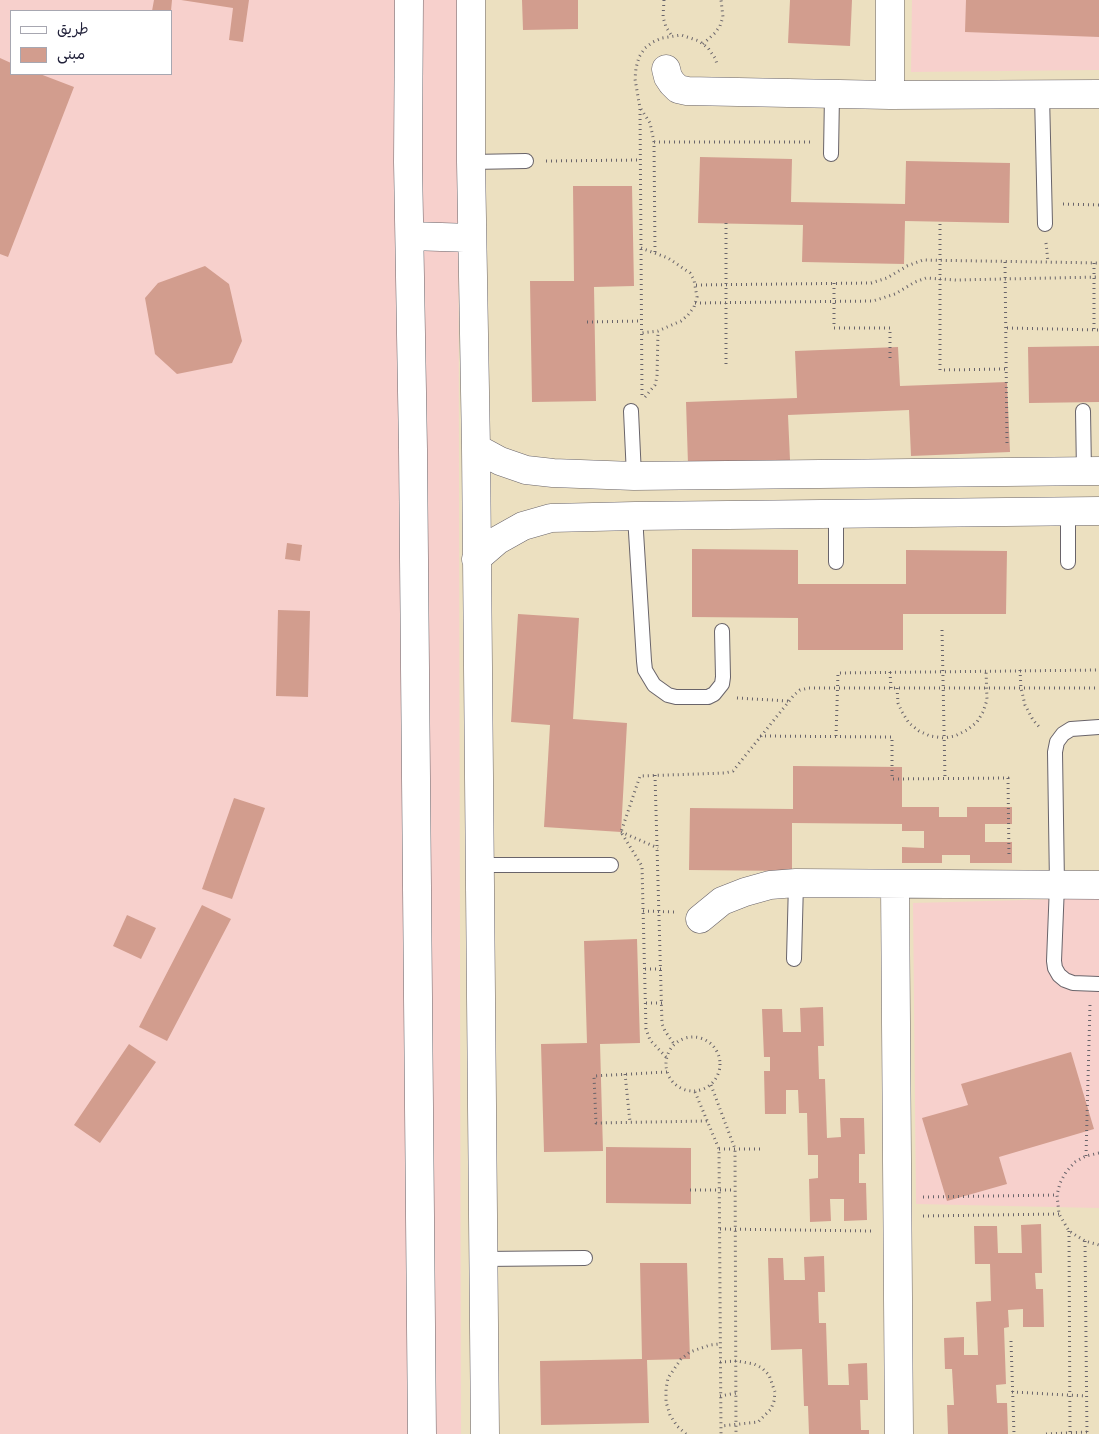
<!DOCTYPE html>
<html>
<head>
<meta charset="utf-8">
<style>
  body { margin:0 }
  #map { position:relative; width:1099px; height:1434px; overflow:hidden; background:#ece0c0; font-family:Itim,"Playpen Sans Arabic",sans-serif }
  canvas { display:block }
  .legend { position:absolute; left:10px; top:10px; width:162px; height:65px; box-sizing:border-box; background:#fff; border:1px solid #a7a7b1; margin:0; padding:6px 9px; list-style:none; font-size:15px; color:#22223b }
  .legend li { display:flex; align-items:center; gap:10px; height:25px }
  .legend b { width:25px; border:1px solid #a7a7b1 }
</style>
</head>
<body>
<div id="map">
<canvas width="1099" height="1434"></canvas>
<ul class="legend">
<li><b style="height:6px;background:#fff"></b>طريق</li>
<li><b style="height:14px;background:#d29d8e"></b>مبنى</li>
</ul>
</div>
<script>
const g = document.querySelector('canvas').getContext('2d');
g.lineJoin = 'round';
function fillPath(path, color) {
  g.fillStyle = color;
  g.fill(path, 'evenodd');
}
function poly(rows) {
  const path = new Path2D();
  for (const r of rows) {
    if (r.length === 3) {
      path.moveTo(r[0] + r[2], r[1]);
      path.arc(r[0], r[1], r[2], 0, 2 * Math.PI);
      continue;
    }
    path.moveTo(r[0], r[1]);
    for (let i = 2; i < r.length; i += 2) path.lineTo(r[i], r[i + 1]);
  }
  return path;
}
function trace(path, color, width, dash) {
  g.strokeStyle = color;
  g.lineWidth = width;
  g.lineCap = dash ? 'butt' : 'round';
  g.setLineDash(dash || []);
  g.stroke(path);
}
const built = poly([
  [0,0,458,0,461,1434,0,1434],
  [11,11,171,11,171,74,11,74],
  [912,0,1099,0,1099,70,911,72],
  [1099,898,1099,1208,916,1204,913,903]
]);
const building = poly([
  [154,0,172,0,171,11,152,11],
  [181,0,249,0,243,42,229,40,233,8],
  [522,0,578,0,578,29,523,30],
  [790,0,852,0,850,46,788,43],
  [966,0,1099,0,1099,37,965,32],
  [0,58,11,63,11,74,40,74,74,87,8,257,0,254],
  [700,157,792,159,791,202,905,204,906,161,1010,163,1009,223,905,221,904,264,802,262,803,225,698,223],
  [573,186,632,186,634,286,594,287,596,401,532,402,530,281,574,281],
  [205,266,229,284,242,341,232,363,177,374,155,354,145,298,158,283],
  [1099,346,1099,402,1029,403,1028,347],
  [898,347,900,386,1007,382,1010,452,911,456,909,410,788,415,790,460,688,464,686,402,797,398,795,351],
  [287,543,302,545,300,561,285,559],
  [692,549,798,550,798,584,906,584,906,550,1007,551,1006,614,903,614,903,650,798,650,798,618,692,617],
  [278,610,310,611,308,697,276,696],
  [518,614,579,618,573,719,627,723,621,832,544,827,550,725,511,722],
  [793,766,902,767,902,807,939,807,939,817,967,817,967,807,1012,807,1012,824,985,824,985,842,1012,842,1012,863,970,863,970,855,942,855,942,863,902,863,902,847,924,848,924,831,902,831,902,824,792,823,792,871,689,870,690,808,793,809],
  [234,798,265,808,232,899,202,889],
  [202,905,231,919,167,1041,139,1027],
  [127,915,156,928,141,959,113,946],
  [637,939,640,1043,600,1044,603,1151,544,1152,541,1044,587,1043,584,941],
  [823,1007,824,1046,818,1046,819,1079,825,1079,827,1138,841,1137,840,1118,864,1118,865,1154,859,1154,859,1183,866,1183,867,1220,844,1221,844,1199,830,1199,831,1221,810,1222,809,1179,818,1178,818,1155,808,1155,807,1113,799,1113,798,1090,786,1090,786,1114,765,1114,764,1071,770,1071,770,1057,764,1057,762,1009,782,1009,783,1032,801,1032,800,1008],
  [129,1044,156,1062,100,1143,74,1125],
  [1071,1052,1094,1129,999,1157,1007,1184,947,1201,922,1118,968,1105,961,1084],
  [606,1147,691,1148,691,1204,606,1203],
  [1041,1224,1042,1273,1035,1273,1036,1289,1043,1289,1044,1327,1023,1327,1023,1309,1008,1310,1009,1327,1004,1328,1006,1384,996,1385,997,1403,1007,1403,1008,1434,948,1434,947,1405,954,1405,952,1369,945,1369,944,1338,964,1337,964,1355,978,1355,976,1302,991,1301,990,1264,975,1264,974,1226,997,1226,998,1253,1022,1253,1021,1225],
  [824,1256,825,1292,818,1292,819,1323,826,1323,828,1385,849,1385,848,1364,867,1363,868,1400,860,1400,861,1430,869,1430,869,1434,809,1434,808,1406,804,1406,802,1349,771,1350,768,1258,783,1258,784,1280,805,1280,804,1257],
  [640,1263,687,1263,690,1359,647,1360,649,1423,541,1425,540,1361,642,1359]
]);
const path = poly([
  [664,0,663,17,666,27,672,36],
  [703,44,715,33,720,26,723,17,721,0],
  [641,109,650,123,654,142,655,252],
  [654,142,811,142],
  [546,161,641,160],
  [1063,204,1099,205],
  [726,223,726,368],
  [940,224,940,370,1007,369],
  [1046,243,1048,262],
  [641,248,668,258,690,273,694,280,697,297,694,307,688,315,681,321,658,331,641,333],
  [1005,262,1007,444],
  [1094,263,1094,330],
  [834,283,834,328,890,328,890,360],
  [696,285,871,283,887,278,907,266,923,260,1099,263],
  [695,303,873,301,895,294,915,282,926,278,956,280,1099,277],
  [587,322,641,321],
  [1007,328,1099,330],
  [642,395,640,108,635,79,636,68,639,57,645,48,653,42,662,38,681,35,699,41,708,48,715,58,717,64],
  [645,397,655,385,657,377,658,331],
  [942,630,945,778],
  [1020,670,1021,688,1025,705,1033,720,1041,729],
  [890,672,891,688],
  [897,688,898,703,902,712,909,723,919,731,930,736,944,738,955,736,967,730,977,722,983,712,987,700,986,670],
  [737,698,788,701],
  [760,736,892,737,892,779,1008,778,1009,857],
  [836,736,838,673,1099,670],
  [655,775,662,1024,665,1031,674,1044],
  [621,832,658,848],
  [643,911,675,912],
  [645,969,661,969],
  [646,1003,662,1003],
  [693,1064,27],
  [666,1057,650,1040,646,1029,642,866,621,832,640,776,725,773,733,771,794,695,800,690,809,688,1099,688],
  [667,1072,594,1076,596,1123,707,1121],
  [625,1074,630,1122],
  [711,1085,735,1149,736,1434],
  [695,1092,719,1149,721,1434],
  [719,1149,761,1149],
  [1099,1153,1086,1156,1075,1162,1066,1172,1060,1183,1057,1195,1059,1214,1069,1231,1085,1241,1099,1245],
  [1086,1156,1090,1004],
  [690,1190,735,1190],
  [923,1197,1057,1195],
  [923,1216,1059,1214],
  [720,1229,872,1231],
  [1069,1231,1070,1434],
  [1085,1241,1087,1434],
  [1011,1341,1014,1434],
  [720,1362,737,1361,754,1364,762,1368,769,1375,775,1392,774,1401,771,1409,758,1422,721,1426],
  [1012,1392,1086,1396],
  [720,1396,737,1393],
  [686,1434,677,1426,670,1415,666,1402,666,1389,668,1378,681,1359,690,1352,710,1345,720,1344],
  [1046,1434,1087,1432]
]);
const service = poly([
  [1042,95,1045,224],
  [831,154,832,95],
  [471,162,526,161],
  [631,411,634,476],
  [1083,411,1084,472],
  [635,516,644,661,645,670,654,685,668,695,676,697,708,697,714,694,722,684,723,677,722,631],
  [836,562,836,513],
  [1068,562,1068,511],
  [1099,727,1071,729,1063,734,1057,742,1055,752,1057,885,1054,961,1055,968,1059,975,1065,980,1073,983,1099,984],
  [479,865,611,865],
  [794,959,796,883],
  [483,1259,585,1258]
]);
const minor = poly([
  [409,0,408,162,413,449,422,1434],
  [471,0,471,162,476,448,485,1434],
  [890,0,890,95],
  [666,69,668,77,672,83,678,89,687,91,890,95,1099,94],
  [410,236,472,238],
  [476,448,500,461,526,470,553,473,634,476,1099,471],
  [476,559,498,540,523,526,551,518,635,516,1099,511],
  [895,885,899,1434],
  [700,919,722,901,745,892,770,885,796,883,1099,885]
]);
fillPath(built, '#f7d0cc');
fillPath(building, '#d29d8e');
trace(service, '#69646a', 16);
trace(minor, '#69646a', 29);
trace(path, '#69646a', 3, [1, 4]);
trace(service, '#fff', 14);
trace(minor, '#fff', 28);
</script>
</body>
</html>
